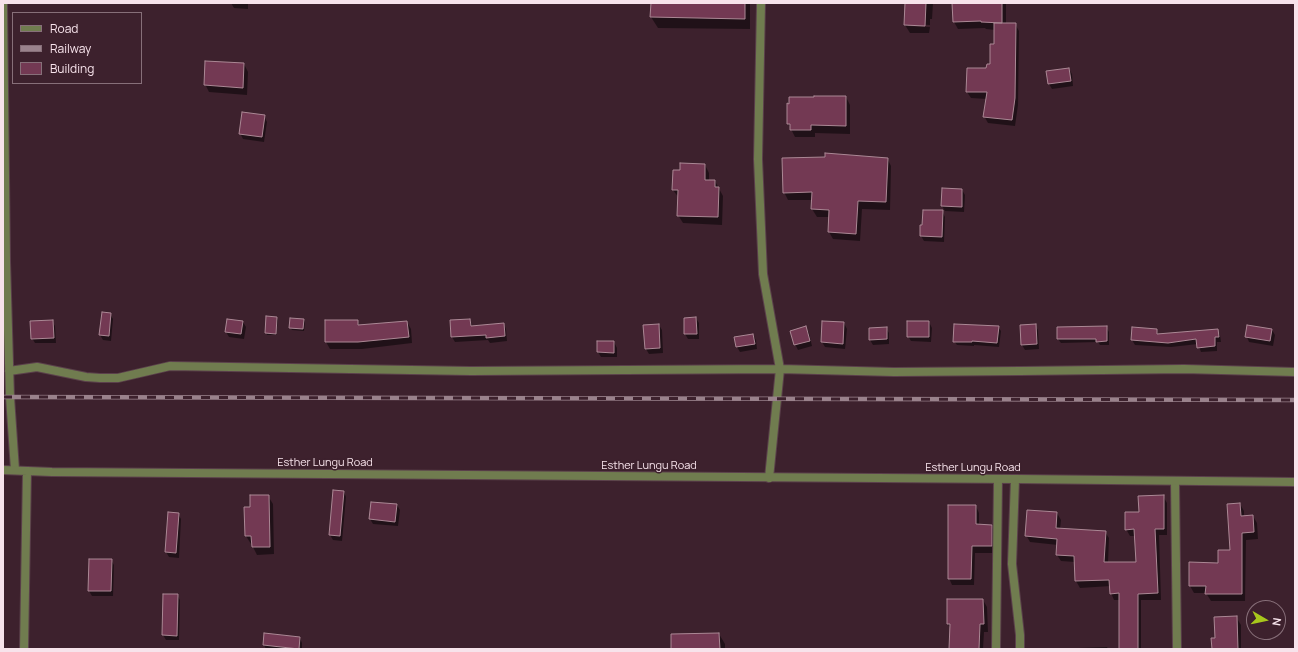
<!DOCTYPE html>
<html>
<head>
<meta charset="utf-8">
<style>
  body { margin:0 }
  #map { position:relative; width:1298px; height:652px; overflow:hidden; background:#3d212d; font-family:Manrope,sans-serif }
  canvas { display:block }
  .frame { position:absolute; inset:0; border:4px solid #f7e3eb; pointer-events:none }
  .legend { position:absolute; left:12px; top:12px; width:130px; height:72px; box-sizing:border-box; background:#3d212d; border:1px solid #876f79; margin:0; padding:5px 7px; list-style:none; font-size:12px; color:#f7e3eb }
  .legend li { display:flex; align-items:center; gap:8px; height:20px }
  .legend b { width:20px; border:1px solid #876f79 }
  .north { position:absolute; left:1246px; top:600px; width:40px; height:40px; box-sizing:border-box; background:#3d212d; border:1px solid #876f79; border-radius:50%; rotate:99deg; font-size:11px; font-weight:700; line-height:16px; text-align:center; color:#f7e3eb }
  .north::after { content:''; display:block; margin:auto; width:14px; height:18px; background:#a8c71c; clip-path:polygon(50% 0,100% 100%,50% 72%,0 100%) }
</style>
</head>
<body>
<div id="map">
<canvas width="1298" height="652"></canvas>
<div class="frame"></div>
<ul class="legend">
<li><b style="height:5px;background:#707c4f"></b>Road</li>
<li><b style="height:5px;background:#9a828c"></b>Railway</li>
<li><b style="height:11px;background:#733953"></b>Building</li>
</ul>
<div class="north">N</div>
</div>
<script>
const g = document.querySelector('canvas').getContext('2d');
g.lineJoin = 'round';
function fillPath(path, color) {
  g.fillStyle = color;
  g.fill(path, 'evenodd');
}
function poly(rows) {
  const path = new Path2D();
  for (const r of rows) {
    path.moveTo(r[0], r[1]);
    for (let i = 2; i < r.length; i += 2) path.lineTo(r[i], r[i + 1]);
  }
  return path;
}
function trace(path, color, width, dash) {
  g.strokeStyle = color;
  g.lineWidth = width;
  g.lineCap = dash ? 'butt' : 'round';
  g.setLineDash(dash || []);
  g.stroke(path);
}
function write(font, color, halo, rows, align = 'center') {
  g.font = font + ' Manrope,sans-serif';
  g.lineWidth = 3;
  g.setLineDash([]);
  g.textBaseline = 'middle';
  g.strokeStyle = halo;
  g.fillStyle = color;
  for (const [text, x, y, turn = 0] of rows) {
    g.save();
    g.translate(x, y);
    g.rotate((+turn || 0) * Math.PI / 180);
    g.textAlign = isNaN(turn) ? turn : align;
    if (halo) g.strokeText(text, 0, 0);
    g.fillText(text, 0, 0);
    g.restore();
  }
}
const shadow = poly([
  [231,3,248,3,248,9,234,8],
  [652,3,750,3,750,29,658,28,651,17],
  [906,3,933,3,932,19,930,19,930,25,908,24,908,26,930,27,929,33,910,33,905,25],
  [953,3,1006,3,1006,24,1015,24,1019,31,1018,105,1015,126,988,123,984,116,987,99,971,98,967,92,991,65,995,45,995,30,986,29,985,28,958,29,954,22],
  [244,64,248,72,247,95,209,92,205,84],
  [1069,69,1072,74,1073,86,1052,89,1049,84,1047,72],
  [846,97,850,105,850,134,815,133,815,137,795,137,788,123],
  [264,116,267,122,264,142,243,139,240,133],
  [887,158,891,166,890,210,862,209,860,241,833,239,829,232,830,217,817,217,812,209,813,200,788,200,784,192],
  [705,165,709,173,709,181,715,181,723,196,722,225,683,223,678,215,679,198,673,190,681,171],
  [962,190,965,195,964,212,945,211,942,206],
  [942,211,945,217,944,242,924,241,921,236,921,226],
  [110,314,113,319,111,341,103,340,100,335],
  [276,318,278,320,276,335,267,335,266,332],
  [685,318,696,318,699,323,699,339,688,339,685,334],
  [304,320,305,322,304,331,292,330,290,327],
  [470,320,473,327,504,324,506,329,507,341,490,343,488,340,455,342,452,337,451,321],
  [52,321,55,326,56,343,35,343,32,338],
  [357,321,360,326,407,322,411,329,412,343,362,349,330,349,326,342],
  [243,322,246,327,244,339,229,337,226,332],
  [929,322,932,328,931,342,911,341,908,336],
  [844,323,847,329,845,349,825,347,822,342],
  [659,325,662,330,663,353,649,354,646,349],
  [1035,325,1038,330,1039,349,1025,350,1022,345],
  [998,327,1001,331,999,347,974,345,974,346,957,345,954,341],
  [1106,327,1109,332,1109,345,1100,345,1098,342,1061,343,1058,339],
  [806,328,809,333,812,346,798,350,795,344],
  [886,328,889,333,889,344,873,345,870,340],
  [1156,330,1159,335,1217,330,1220,335,1221,342,1217,342,1217,351,1201,352,1198,344,1171,347,1135,345,1132,340],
  [1272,330,1275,335,1273,346,1249,342,1247,337],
  [753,335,756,340,757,349,740,352,737,347,735,338],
  [614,342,617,348,617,357,601,357,598,352],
  [334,491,344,492,346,497,342,541,333,540,330,535],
  [268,496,273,504,274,554,257,555,253,547,253,544,251,544,246,536,245,508,251,508],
  [1163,496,1167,503,1167,535,1159,535,1161,600,1141,600,1141,649,1120,649,1120,600,1114,600,1111,593,1111,586,1080,588,1076,581,1075,562,1061,561,1057,555,1058,545,1030,542,1026,535,1057,513,1061,520,1060,529,1105,532,1109,538,1108,563,1137,563,1135,536,1130,536,1126,529,1140,513],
  [1240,504,1244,511,1244,517,1253,516,1257,523,1258,539,1246,540,1245,601,1211,601,1206,593,1194,593,1190,586,1219,564,1231,551],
  [397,505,400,510,398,526,373,524,370,519],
  [976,506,979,513,979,525,991,526,995,532,995,553,975,553,974,585,952,585,949,578],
  [178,514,181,519,179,558,169,557,166,552],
  [111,560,114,565,113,596,92,596,89,591],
  [177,595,180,600,179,640,166,640,163,635],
  [983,600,987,607,988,632,984,632,983,649,950,649,951,630,948,624],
  [1236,617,1241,625,1241,649,1213,649],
  [719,634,725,644,725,649,672,649],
  [300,638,302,643,302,649,266,649,264,645],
  [1107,647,1108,649,1079,649,1079,648]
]);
const building = poly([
  [651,3,745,3,745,19,650,17,651,3],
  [905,3,926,3,925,26,904,25,905,3],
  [952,3,1002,3,1002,23,981,22,981,21,953,22,952,3],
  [994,23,1016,23,1015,98,1012,120,983,117,987,92,966,92,967,68,986,68,987,64,990,64,990,44,994,44,994,23],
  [205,61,244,63,243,88,204,85,205,61],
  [1069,68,1071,81,1048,84,1046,71,1069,68],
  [814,96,846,96,846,126,811,125,811,130,790,130,790,124,787,124,787,103,789,104,789,97,814,97,814,96],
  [242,112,265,115,262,137,239,134,242,112],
  [825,153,888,158,886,202,858,201,856,234,828,232,829,210,811,209,812,192,783,193,782,158,825,157,825,153],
  [680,163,705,164,705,180,715,180,715,187,719,187,718,217,677,216,678,190,672,190,673,170,680,170,680,163],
  [942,188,962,189,962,207,941,206,942,188],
  [923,210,943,210,942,237,920,236,920,225,922,225,923,210],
  [102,312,111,313,109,336,99,335,102,312],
  [266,316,277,317,276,334,265,333,266,316],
  [696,317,697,334,684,334,684,318,696,317],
  [290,318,304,319,303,329,289,328,290,318],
  [227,319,243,321,241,334,225,332,227,319],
  [470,319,471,326,504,323,505,336,486,338,486,335,451,337,450,320,470,319],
  [53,320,54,338,31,339,30,321,53,320],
  [325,320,358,320,358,325,407,321,409,337,358,342,325,342,325,320],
  [822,321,844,322,843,344,821,342,822,321],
  [907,321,929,321,929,337,907,337,907,321],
  [659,324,660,348,645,349,643,325,659,324],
  [954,324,999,326,997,343,972,341,972,342,953,342,954,324],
  [1036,324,1037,344,1021,345,1020,325,1036,324],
  [1247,325,1272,329,1270,341,1245,337,1247,325],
  [806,326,810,341,794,345,790,331,806,326],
  [1107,326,1107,341,1096,342,1096,339,1057,339,1057,327,1107,326],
  [887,327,887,339,869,340,869,328,887,327],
  [1132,327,1157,329,1157,334,1218,329,1219,337,1215,337,1215,346,1197,348,1196,339,1168,343,1131,340,1132,327],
  [753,334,755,344,736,347,734,337,753,334],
  [597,341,614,341,614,353,597,352,597,341],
  [333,490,344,491,340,536,329,535,333,490],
  [250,495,269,495,270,547,252,547,251,536,245,536,244,507,250,507,250,495],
  [1164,495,1164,529,1155,529,1158,593,1138,594,1138,649,1119,649,1119,593,1110,594,1109,580,1075,581,1074,556,1056,555,1057,539,1025,536,1027,510,1057,512,1056,528,1106,531,1104,562,1136,562,1134,529,1125,530,1125,512,1139,512,1138,496,1164,495],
  [371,502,397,504,395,522,369,519,371,502],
  [1240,503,1241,516,1253,515,1254,532,1242,533,1242,594,1205,594,1206,586,1189,586,1189,562,1218,563,1218,550,1230,550,1227,504,1240,503],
  [948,505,976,505,976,524,992,525,992,546,972,546,971,579,948,579,948,505],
  [168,512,179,513,176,553,165,552,168,512],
  [89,559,112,559,111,591,88,591,89,559],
  [163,594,178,594,177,636,162,635,163,594],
  [947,599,983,599,984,624,980,624,979,649,949,649,950,624,947,624,947,599],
  [1237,616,1238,649,1212,649,1211,638,1215,638,1214,617,1237,616],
  [264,633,300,637,299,649,263,645,264,633],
  [719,633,720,649,671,649,671,634,719,633]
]);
const minor = poly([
  [3,3,6,261,10,397,15,470],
  [761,3,758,159,763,274,780,369,769,478],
  [9,371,37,367,86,377,100,378,118,378,170,366,471,371,780,369,894,372,1020,371,1184,369,1295,372],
  [1015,479,1012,564,1020,635,1020,649],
  [1175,481,1177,649],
  [996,649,998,479]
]);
const tertiary = poly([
  [3,470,52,472,1015,479,1295,482],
  [24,649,27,471]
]);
const rail = poly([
  [3,397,1295,400]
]);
const streetNames = [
  ["Esther Lungu Road",325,463],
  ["Esther Lungu Road",649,466],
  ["Esther Lungu Road",973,468]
];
fillPath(shadow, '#0007');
fillPath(building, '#733953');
trace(building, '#ab8895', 1);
trace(minor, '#5b404b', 10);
trace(tertiary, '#5b404b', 10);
trace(minor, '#707c4f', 8);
trace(tertiary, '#707c4f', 8);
trace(rail, '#9a828c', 4.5);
trace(rail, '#3d212d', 3, [9]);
write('11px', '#f7e3eb', '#3d212d', streetNames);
</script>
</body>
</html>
